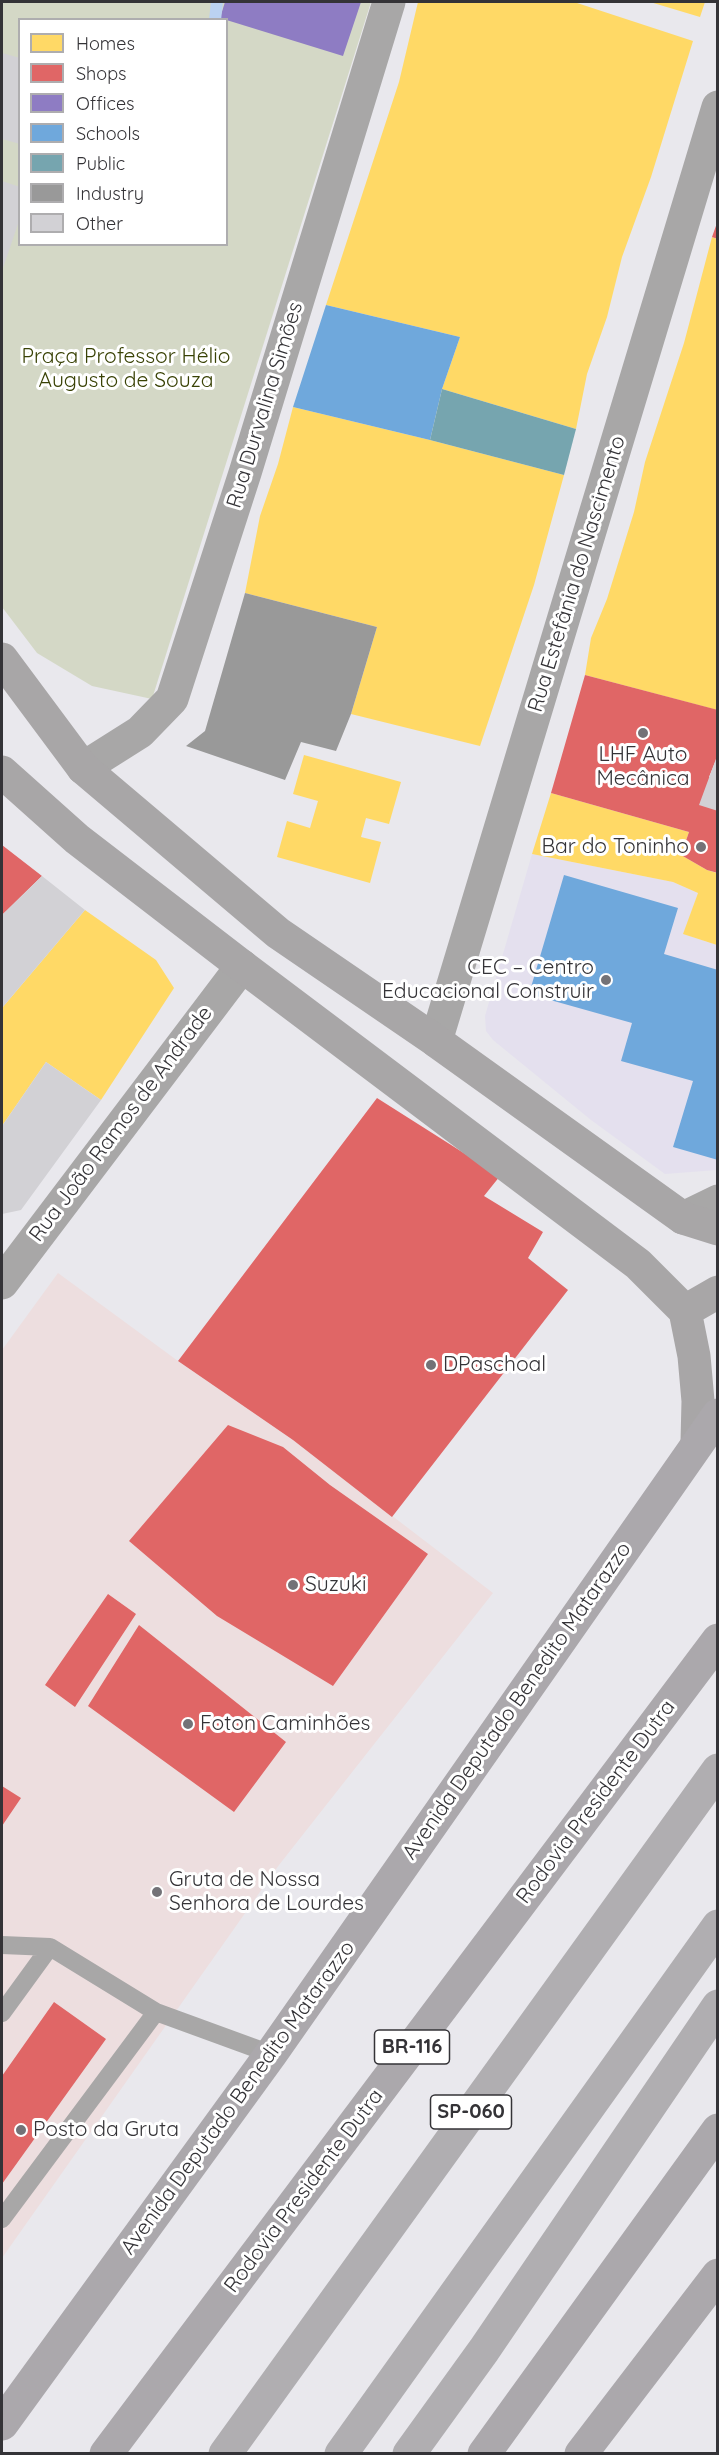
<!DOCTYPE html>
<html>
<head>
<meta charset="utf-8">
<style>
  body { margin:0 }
  #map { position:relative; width:719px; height:2455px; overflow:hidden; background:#e9e8ed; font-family:Quicksand,sans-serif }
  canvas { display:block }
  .frame { position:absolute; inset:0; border:3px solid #343337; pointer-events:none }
  .legend { position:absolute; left:18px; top:18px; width:210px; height:228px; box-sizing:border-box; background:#fff; border:2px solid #aeadaf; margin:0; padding:8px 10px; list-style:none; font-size:18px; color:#343337 }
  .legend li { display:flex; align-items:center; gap:12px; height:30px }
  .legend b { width:30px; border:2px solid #aeadaf }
</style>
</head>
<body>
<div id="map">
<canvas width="719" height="2455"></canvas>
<div class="frame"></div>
<ul class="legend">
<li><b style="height:16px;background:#ffd966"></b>Homes</li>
<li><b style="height:16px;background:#e06666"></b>Shops</li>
<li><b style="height:16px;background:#8e7cc3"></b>Offices</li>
<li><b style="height:16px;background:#6fa8dc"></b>Schools</li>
<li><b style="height:16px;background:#76a5af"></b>Public</li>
<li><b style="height:16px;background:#999"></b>Industry</li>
<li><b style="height:16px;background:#d2d1d5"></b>Other</li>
</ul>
</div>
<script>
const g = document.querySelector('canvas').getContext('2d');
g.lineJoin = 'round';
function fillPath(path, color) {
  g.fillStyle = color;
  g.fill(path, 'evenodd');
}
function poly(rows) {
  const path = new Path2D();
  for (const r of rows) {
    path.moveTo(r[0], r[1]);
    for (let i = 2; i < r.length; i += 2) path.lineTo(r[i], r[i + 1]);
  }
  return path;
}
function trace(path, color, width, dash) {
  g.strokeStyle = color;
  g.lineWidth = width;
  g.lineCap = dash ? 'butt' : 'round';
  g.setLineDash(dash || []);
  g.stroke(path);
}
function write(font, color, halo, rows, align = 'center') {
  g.font = font + ' Quicksand,sans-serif';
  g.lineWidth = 6;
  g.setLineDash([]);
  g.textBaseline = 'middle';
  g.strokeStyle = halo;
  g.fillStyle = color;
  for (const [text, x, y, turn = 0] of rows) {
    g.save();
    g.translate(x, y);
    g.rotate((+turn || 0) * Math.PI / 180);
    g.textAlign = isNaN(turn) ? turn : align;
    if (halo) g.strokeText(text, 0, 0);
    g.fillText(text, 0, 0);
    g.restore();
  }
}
const commercial = poly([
  [58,1273,178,1361,293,1440,493,1593,279,1865,2,2258,2,1350]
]);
const education = poly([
  [532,854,673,882,698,893,684,934,717,945,717,1170,665,1174,591,1120,493,1040,486,1031,485,1016]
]);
const green = poly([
  [2,2,371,2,152,699,92,686,37,653,2,607],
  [20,20,226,20,226,244,20,244]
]);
const homes = poly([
  [418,2,574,2,693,41,651,177,622,257,607,317,587,374,576,429,442,389,460,337,326,305,399,82],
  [650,2,705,2,700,17],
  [712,237,717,239,717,710,585,675,591,638,607,599,634,512,645,462,684,343],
  [293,407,430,440,564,475,534,585,480,746,351,714,377,627,245,593,260,516,278,464],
  [304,755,401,782,389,824,366,818,361,837,381,842,370,883,277,857,287,821,310,828,318,801,293,794],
  [551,793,689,832,681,855,707,870,717,873,717,945,683,934,698,893,673,882,532,854],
  [85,910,156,960,174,988,101,1100,46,1062,2,1126,2,1008]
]);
const shops = poly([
  [717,223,718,223,718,239,712,237],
  [585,675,718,710,718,755,709,777,718,780,718,873,707,870,681,855,689,832,551,793],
  [2,845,42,876,2,915],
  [377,1098,500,1176,484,1196,543,1232,528,1258,568,1290,392,1517,293,1440,178,1361],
  [228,1425,283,1447,330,1485,428,1554,333,1686,217,1616,129,1541],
  [108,1594,136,1614,75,1707,45,1685],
  [139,1625,286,1742,234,1812,88,1706],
  [2,1786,21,1798,2,1826],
  [54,2002,106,2039,2,2184,2,2076]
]);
const offices = poly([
  [225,2,361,2,343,56,220,18]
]);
const schools = poly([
  [326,305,460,337,442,389,430,440,293,407],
  [564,875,678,908,664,954,718,970,718,1160,673,1147,693,1081,621,1061,632,1023,529,994]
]);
const public = poly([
  [442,389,576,429,564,475,430,440]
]);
const industry = poly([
  [245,593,377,627,351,714,336,751,301,742,285,780,186,746,205,731]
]);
const stream = poly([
  [215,20,217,2]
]);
const building = poly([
  [2,53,20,58,20,144,2,139],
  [2,181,20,187,20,218,2,271],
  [717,756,718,756,718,811,699,805],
  [42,876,85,910,2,1008,2,915],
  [46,1062,101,1100,21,1210,2,1214,2,1126]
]);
const service = poly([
  [2,1945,50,1947,156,2012,271,2054],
  [2,2013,50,1947],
  [2,2219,156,2012]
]);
const minor = poly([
  [83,768,140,732,172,699,245,473,389,2],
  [436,1041,718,107],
  [683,1218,718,1201],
  [2,1283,242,966]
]);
const secondary = poly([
  [2,659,83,768,278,933,436,1041,683,1218,718,1229],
  [2,772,77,839,242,966,638,1264,685,1311,694,1356,698,1401,697,1442],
  [685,1311,718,1292]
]);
const primary = poly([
  [2,2424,271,2054,718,1415],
  [106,2454,718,1640],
  [484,2454,718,2130],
  [581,2454,718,2275]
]);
const motorway = poly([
  [225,2454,718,1770],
  [341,2454,718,1926],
  [409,2454,484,2350,718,2006]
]);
const markers = [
  [643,733,6,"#737277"],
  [701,847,6,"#737277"],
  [606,980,6,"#737277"],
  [431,1365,6,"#737277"],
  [293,1585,6,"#737277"],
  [188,1724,6,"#737277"],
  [157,1892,6,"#737277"],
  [21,2130,6,"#737277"]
];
const shields = [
  [412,2047,75],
  [471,2112,81]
];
const shieldNames = [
  ["BR-116",412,2047],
  ["SP-060",471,2112]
];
const parkNames = [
  ["Praça Professor Hélio",126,357],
  ["Augusto de Souza",126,381]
];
const streetNames = [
  ["Rua Durvalina Simões",265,405,-73],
  ["Rua Estefânia do Nascimento",577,574,-73],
  ["Rua João Ramos de Andrade",121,1124,-53],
  ["Avenida Deputado Benedito Matarazzo",517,1701,-55],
  ["Rodovia Presidente Dutra",596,1802,-53],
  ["Avenida Deputado Benedito Matarazzo",238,2098,-54],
  ["Rodovia Presidente Dutra",304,2191,-53]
];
const poiNames = [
  ["LHF Auto",643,755,"center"],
  ["Mecânica",643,779,"center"],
  ["Bar do Toninho",689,847,"right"],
  ["CEC – Centro",594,968,"right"],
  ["Educacional Construir",594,992,"right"],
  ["DPaschoal",443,1365],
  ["Suzuki",305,1585],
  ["Foton Caminhões",200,1724],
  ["Gruta de Nossa",169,1880],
  ["Senhora de Lourdes",169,1904],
  ["Posto da Gruta",33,2130]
];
fillPath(commercial, '#eddedf');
fillPath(education, '#e4e0ee');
fillPath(green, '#d4d8c6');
fillPath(homes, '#ffd966');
fillPath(shops, '#e06666');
fillPath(offices, '#8e7cc3');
fillPath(schools, '#6fa8dc');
fillPath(public, '#76a5af');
fillPath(industry, '#999');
trace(stream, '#bbd2f1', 12);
fillPath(building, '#d2d1d5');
trace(service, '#a8a7a7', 18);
trace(minor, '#a8a7a7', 33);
trace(secondary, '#a8a6a7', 33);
trace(primary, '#aba8ac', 33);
trace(motorway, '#b0aeb1', 33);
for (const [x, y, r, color] of markers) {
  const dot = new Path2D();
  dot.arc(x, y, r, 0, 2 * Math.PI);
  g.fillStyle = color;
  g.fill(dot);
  trace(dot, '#fff', 2);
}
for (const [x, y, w] of shields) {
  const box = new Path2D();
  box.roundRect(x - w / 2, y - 17, w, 34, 4.5);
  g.fillStyle = '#fff';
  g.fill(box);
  trace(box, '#343337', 1.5);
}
write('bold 20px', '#343337', null, shieldNames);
write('21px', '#394205', '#fff', parkNames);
write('21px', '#343337', '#fff', streetNames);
write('21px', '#343337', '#fff', poiNames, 'left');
</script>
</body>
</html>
